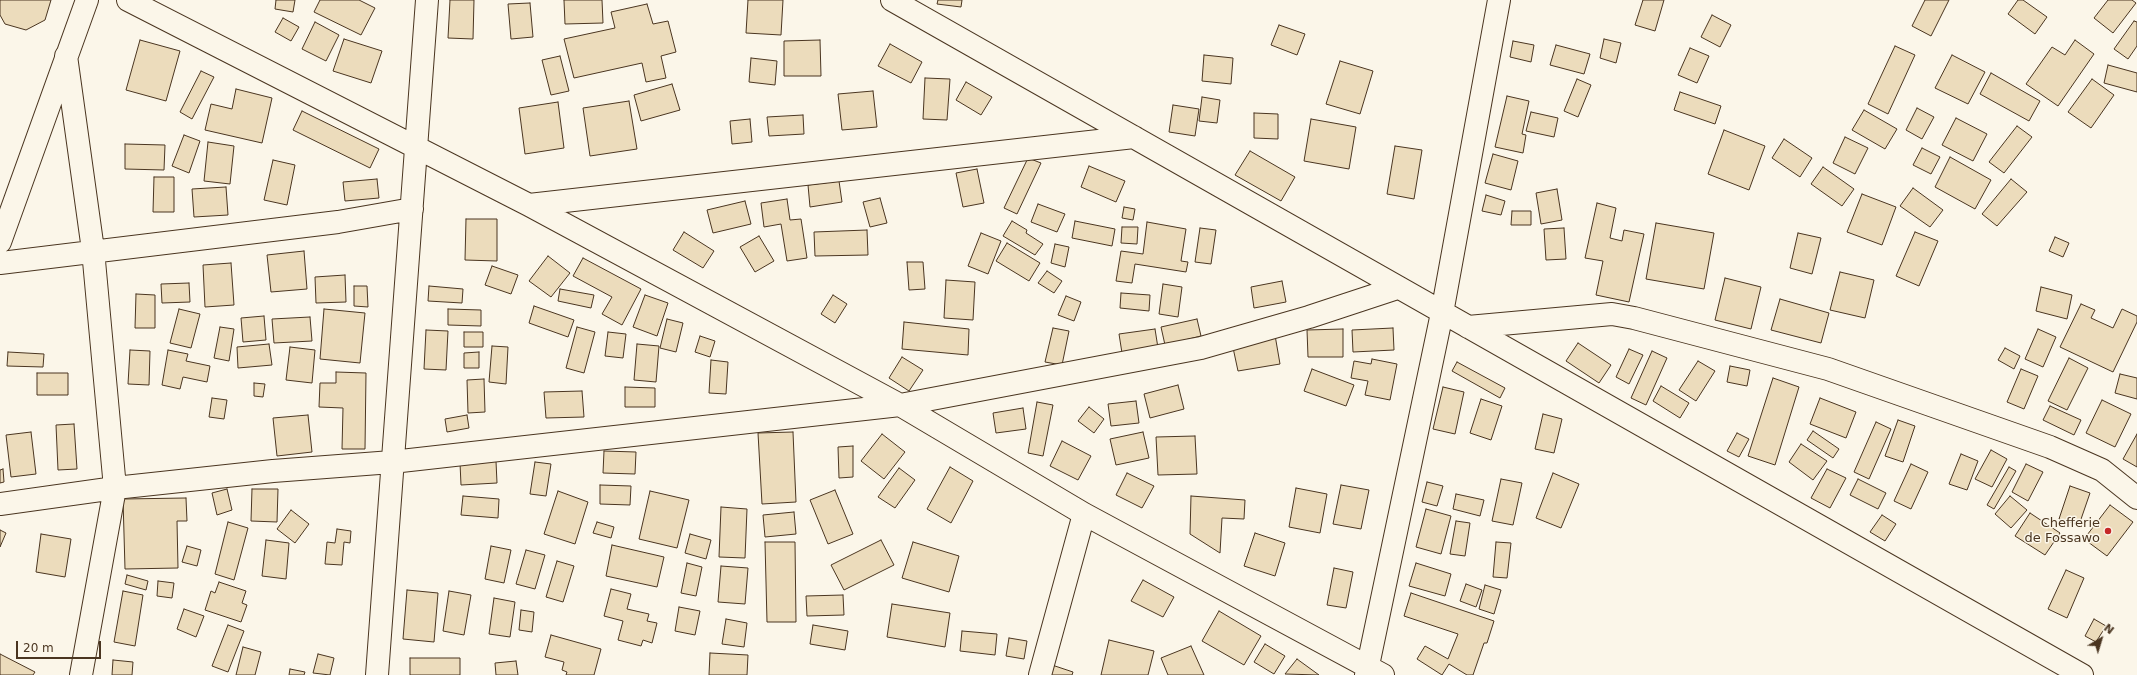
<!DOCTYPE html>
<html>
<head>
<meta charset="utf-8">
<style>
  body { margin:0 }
  #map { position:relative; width:2137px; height:675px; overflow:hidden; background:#fbf6e9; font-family:"DejaVu Sans",sans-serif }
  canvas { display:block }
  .north { position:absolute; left:2081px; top:619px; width:40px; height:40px; -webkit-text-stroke:3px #fbf6e9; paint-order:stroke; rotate:38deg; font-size:11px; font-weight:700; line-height:16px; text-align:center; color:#4a3520 }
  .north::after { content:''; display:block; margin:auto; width:14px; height:18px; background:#4a3520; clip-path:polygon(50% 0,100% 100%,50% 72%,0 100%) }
  .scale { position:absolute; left:16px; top:641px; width:85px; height:18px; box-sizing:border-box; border:2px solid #4a3520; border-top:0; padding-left:5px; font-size:12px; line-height:14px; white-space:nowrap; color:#4a3520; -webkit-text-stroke:3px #fbf6e9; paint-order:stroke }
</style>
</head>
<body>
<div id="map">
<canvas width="2137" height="675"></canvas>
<div class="north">N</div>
<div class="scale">20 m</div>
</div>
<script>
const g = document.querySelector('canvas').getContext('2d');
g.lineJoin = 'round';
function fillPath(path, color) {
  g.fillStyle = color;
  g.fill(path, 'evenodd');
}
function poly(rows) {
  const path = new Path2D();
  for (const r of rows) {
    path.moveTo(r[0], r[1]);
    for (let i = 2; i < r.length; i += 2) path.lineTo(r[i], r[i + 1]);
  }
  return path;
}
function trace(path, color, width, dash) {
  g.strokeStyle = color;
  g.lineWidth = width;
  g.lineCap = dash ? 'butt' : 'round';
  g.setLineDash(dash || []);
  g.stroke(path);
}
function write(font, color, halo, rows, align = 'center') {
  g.font = font + ' "DejaVu Sans",sans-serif';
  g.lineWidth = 3;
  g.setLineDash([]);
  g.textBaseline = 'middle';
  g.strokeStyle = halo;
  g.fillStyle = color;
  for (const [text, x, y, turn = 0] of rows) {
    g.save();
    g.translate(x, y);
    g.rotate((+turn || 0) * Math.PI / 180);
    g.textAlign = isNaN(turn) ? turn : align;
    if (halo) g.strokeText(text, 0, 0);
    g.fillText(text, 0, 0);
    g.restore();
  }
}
const building = poly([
  [0,0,51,0,45,20,26,30,5,24,0,15,0,0],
  [276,0,295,0,293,12,275,9,276,0],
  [320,0,359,0,375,8,361,35,314,12,320,0],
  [450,0,474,0,473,39,448,38,450,0],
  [564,0,602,0,603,23,565,24,564,0],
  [748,0,783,0,781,35,746,33,748,0],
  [938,0,962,0,961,7,937,4,938,0],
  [1643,0,1664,0,1655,31,1635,25,1643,0],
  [1925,0,1949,0,1931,36,1912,26,1925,0],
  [2018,0,2023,0,2047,17,2035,34,2008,14,2018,0],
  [2108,0,2132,0,2136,3,2113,33,2094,18,2108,0],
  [530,3,533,37,511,39,508,4,530,3],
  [647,4,653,24,668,21,676,52,661,56,666,78,646,82,642,63,574,78,564,39,615,28,611,12,647,4],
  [1712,15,1731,25,1720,47,1701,37,1712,15],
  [283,18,299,27,291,41,275,32,283,18],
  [2134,21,2137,22,2137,46,2128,59,2114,49,2134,21],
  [315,22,339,35,326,61,302,49,315,22],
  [1279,25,1305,34,1297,55,1271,45,1279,25],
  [344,39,382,51,371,83,333,71,344,39],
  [1604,39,1621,43,1616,63,1600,58,1604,39],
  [140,40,180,51,166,101,126,90,140,40],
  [820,40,821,76,784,76,784,41,820,40],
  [2075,40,2094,54,2058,106,2026,84,2052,47,2065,55,2075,40],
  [1513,41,1534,45,1531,62,1510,57,1513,41],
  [890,44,922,62,911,83,878,66,890,44],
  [1556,45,1590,54,1584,74,1550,65,1556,45],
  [1895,46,1915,55,1888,114,1868,104,1895,46],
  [1690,48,1709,56,1697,83,1678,75,1690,48],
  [1204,55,1233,58,1231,84,1202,81,1204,55],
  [1952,55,1985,72,1968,104,1935,88,1952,55],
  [560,56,569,91,551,95,542,60,560,56],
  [751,58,777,61,775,85,749,82,751,58],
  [1340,61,1373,71,1360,114,1326,104,1340,61],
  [2108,65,2137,73,2137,92,2104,83,2108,65],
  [201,71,214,77,192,119,180,112,201,71],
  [1991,73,2040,101,2029,121,1980,94,1991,73],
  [925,78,950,79,947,120,923,119,925,78],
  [1577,79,1591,85,1578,117,1564,111,1577,79],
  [2092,79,2114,95,2091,128,2068,112,2092,79],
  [966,82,992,97,981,115,956,100,966,82],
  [672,84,680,110,641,121,634,95,672,84],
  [236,89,272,98,262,143,205,130,211,104,232,109,236,89],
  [873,91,877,127,842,130,838,94,873,91],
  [1680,92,1721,106,1715,124,1674,110,1680,92],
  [1507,96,1529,101,1522,134,1526,135,1523,153,1495,147,1507,96],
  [1202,97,1220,100,1217,123,1199,121,1202,97],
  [629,101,637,149,590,156,583,108,629,101],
  [558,102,564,148,525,154,519,108,558,102],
  [1173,105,1199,109,1195,136,1169,132,1173,105],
  [1917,108,1934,117,1922,139,1906,130,1917,108],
  [1864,110,1897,129,1885,149,1852,130,1864,110],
  [302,111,379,149,370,168,293,130,302,111],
  [1531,112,1558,118,1554,137,1526,131,1531,112],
  [1254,113,1278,114,1278,139,1254,138,1254,113],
  [803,115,804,134,769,136,767,117,803,115],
  [1956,118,1987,134,1973,161,1942,145,1956,118],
  [750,119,752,142,732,144,730,121,750,119],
  [1311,119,1356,127,1349,169,1304,161,1311,119],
  [2017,126,2032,137,2004,173,1989,162,2017,126],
  [1724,130,1765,146,1749,190,1708,174,1724,130],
  [184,135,200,141,189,173,172,166,184,135],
  [1845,137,1868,148,1855,174,1833,163,1845,137],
  [1784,139,1812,158,1800,177,1772,158,1784,139],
  [208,142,234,146,230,184,204,181,208,142],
  [125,144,165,145,164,170,125,169,125,144],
  [1395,146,1422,150,1414,199,1387,194,1395,146],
  [1922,148,1940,157,1931,174,1913,165,1922,148],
  [1250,151,1295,177,1281,201,1235,175,1250,151],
  [1493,154,1518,161,1511,190,1485,183,1493,154],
  [1950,157,1991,180,1975,209,1935,187,1950,157],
  [1028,158,1041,163,1017,214,1004,208,1028,158],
  [273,160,295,165,287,205,264,200,273,160],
  [1089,166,1125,181,1116,202,1081,187,1089,166],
  [1823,167,1854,189,1842,206,1811,184,1823,167],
  [977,169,984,203,963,207,956,173,977,169],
  [154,177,174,177,174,212,153,212,154,177],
  [377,179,379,198,345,201,343,182,377,179],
  [2011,179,2027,192,1997,226,1982,214,2011,179],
  [839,181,842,202,810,207,808,185,839,181],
  [226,187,228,215,194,217,192,189,226,187],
  [1913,188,1943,210,1930,227,1900,206,1913,188],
  [1557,189,1562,220,1541,224,1536,193,1557,189],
  [1862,194,1896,207,1882,245,1847,232,1862,194],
  [1486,195,1505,201,1501,215,1482,211,1486,195],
  [880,198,887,223,870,227,863,202,880,198],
  [787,199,790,220,801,219,807,258,787,261,781,224,764,227,761,203,787,199],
  [745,201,751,224,713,233,707,210,745,201],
  [1597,203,1616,208,1610,238,1622,241,1624,230,1644,234,1629,302,1596,295,1603,261,1585,258,1597,203],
  [1038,204,1065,214,1057,232,1031,222,1038,204],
  [1124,207,1135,209,1133,220,1122,218,1124,207],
  [1512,211,1531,211,1531,225,1511,225,1512,211],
  [466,219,497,219,497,261,465,260,466,219],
  [1012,221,1027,230,1026,233,1043,244,1035,255,1003,236,1012,221],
  [1075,221,1115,229,1112,246,1072,238,1075,221],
  [1147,222,1186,229,1181,261,1188,262,1186,272,1135,264,1132,283,1116,281,1121,251,1143,254,1147,222],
  [1656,223,1714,233,1704,289,1646,279,1656,223],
  [1122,227,1138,227,1137,244,1121,243,1122,227],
  [1200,228,1216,230,1211,264,1195,262,1200,228],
  [1564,228,1566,259,1546,260,1544,229,1564,228],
  [867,230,868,255,815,256,814,232,867,230],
  [684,232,714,251,703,268,673,250,684,232],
  [1915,232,1938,241,1919,286,1896,276,1915,232],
  [981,233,1001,241,988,274,968,266,981,233],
  [1798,233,1821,238,1812,274,1790,268,1798,233],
  [759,236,774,261,755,272,740,247,759,236],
  [2055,237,2069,243,2063,257,2049,251,2055,237],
  [1007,243,1040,263,1029,281,996,261,1007,243],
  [1055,244,1069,247,1065,267,1051,263,1055,244],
  [304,251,307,289,271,292,267,255,304,251],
  [548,256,570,273,551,297,529,281,548,256],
  [583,258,641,289,622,325,602,314,612,297,573,276,583,258],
  [907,262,923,262,925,289,909,290,907,262],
  [231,263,234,305,205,307,203,265,231,263],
  [492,266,518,275,511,294,485,285,492,266],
  [1047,271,1062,281,1054,293,1038,283,1047,271],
  [1840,272,1874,280,1865,318,1830,310,1840,272],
  [345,275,346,302,316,303,315,277,345,275],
  [1725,278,1761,287,1751,329,1715,320,1725,278],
  [946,280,975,282,973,320,944,318,946,280],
  [1282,281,1286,302,1254,308,1251,287,1282,281],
  [189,283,190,302,162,303,161,284,189,283],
  [1163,284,1182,287,1178,317,1159,314,1163,284],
  [354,286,367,286,368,307,354,306,354,286],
  [429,286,463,289,462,303,428,301,429,286],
  [2041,287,2072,295,2067,319,2036,311,2041,287],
  [560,289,594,295,591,308,558,301,560,289],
  [1121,293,1150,295,1149,311,1120,308,1121,293],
  [136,294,155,295,155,328,135,328,136,294],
  [645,295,668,303,657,336,633,327,645,295],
  [833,295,847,304,835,323,821,314,833,295],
  [1066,296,1081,302,1074,321,1058,315,1066,296],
  [1780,299,1829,313,1821,343,1771,330,1780,299],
  [2081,304,2095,310,2091,318,2113,328,2122,309,2137,316,2137,322,2113,372,2060,347,2081,304],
  [534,306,574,320,568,337,529,323,534,306],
  [179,309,200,314,191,348,170,343,179,309],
  [324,309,365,313,360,363,320,359,324,309],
  [448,309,481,310,481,326,448,325,448,309],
  [264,316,266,340,243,342,241,318,264,316],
  [310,317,312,341,274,343,272,319,310,317],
  [667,319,683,323,676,352,660,348,667,319],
  [1197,319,1201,336,1165,345,1161,327,1197,319],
  [904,322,969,329,968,355,902,349,904,322],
  [220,327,234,329,229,361,214,358,220,327],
  [577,327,595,332,584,373,566,368,577,327],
  [1053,328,1069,331,1062,365,1045,362,1053,328],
  [1393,328,1394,350,1353,352,1352,330,1393,328],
  [1155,329,1158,348,1122,353,1119,334,1155,329],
  [1343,329,1343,357,1308,357,1307,330,1343,329],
  [2038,329,2056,337,2043,367,2025,359,2038,329],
  [426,330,448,331,446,370,424,369,426,330],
  [464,332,483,332,483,347,464,347,464,332],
  [608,332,626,334,623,358,605,356,608,332],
  [1275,335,1280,364,1238,371,1232,343,1275,335],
  [700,336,715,341,710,357,695,352,700,336],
  [1578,343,1611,365,1599,383,1566,361,1578,343],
  [269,344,272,365,238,368,237,347,269,344],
  [637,344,659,346,656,382,634,380,637,344],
  [492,346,508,347,506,384,489,382,492,346],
  [290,347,315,350,312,383,286,380,290,347],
  [2005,348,2020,356,2014,369,1998,360,2005,348],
  [1629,349,1643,355,1629,384,1616,377,1629,349],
  [130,350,150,351,149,385,128,384,130,350],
  [168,350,188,354,186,361,210,366,207,382,183,377,180,389,162,385,168,350],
  [1652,351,1667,358,1646,405,1631,398,1652,351],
  [8,352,44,354,43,367,7,366,8,352],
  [479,352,479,368,464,368,464,353,479,352],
  [902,357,923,370,909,391,889,378,902,357],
  [2069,358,2088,368,2067,410,2048,401,2069,358],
  [1372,359,1397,364,1390,400,1365,395,1368,381,1351,378,1354,361,1371,364,1372,359],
  [711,360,728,362,726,394,709,393,711,360],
  [1698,361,1715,371,1696,401,1679,390,1698,361],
  [1457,362,1505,388,1500,398,1452,371,1457,362],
  [1730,366,1750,370,1747,386,1727,382,1730,366],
  [1312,369,1354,385,1346,406,1304,391,1312,369],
  [2021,369,2038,376,2024,409,2007,402,2021,369],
  [336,372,366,373,365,449,342,449,343,408,319,407,320,383,336,383,336,372],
  [37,373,68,373,68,395,37,395,37,373],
  [2120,374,2137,378,2137,399,2115,393,2120,374],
  [1773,378,1799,387,1775,465,1748,456,1773,378],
  [484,379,485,412,468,413,467,380,484,379],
  [254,383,265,384,263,397,254,396,254,383],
  [1178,385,1184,409,1150,418,1144,394,1178,385],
  [1661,386,1689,403,1680,418,1653,401,1661,386],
  [625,387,655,388,655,407,625,407,625,387],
  [1443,387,1464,392,1455,434,1433,429,1443,387],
  [582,391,584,417,546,418,544,392,582,391],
  [212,398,227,400,224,419,209,417,212,398],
  [1820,398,1856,412,1846,438,1810,424,1820,398],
  [1481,399,1502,406,1491,440,1470,433,1481,399],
  [2102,400,2131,414,2115,447,2086,433,2102,400],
  [1136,401,1139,423,1111,426,1108,404,1136,401],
  [1037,402,1053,405,1043,456,1028,453,1037,402],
  [2050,406,2081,420,2074,435,2043,420,2050,406],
  [1089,407,1104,419,1094,433,1078,421,1089,407],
  [1023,408,1026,429,996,433,993,413,1023,408],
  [1543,414,1562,419,1554,453,1535,449,1543,414],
  [308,415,312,452,277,456,273,418,308,415],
  [467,415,469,428,447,432,445,419,467,415],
  [1898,420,1915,426,1903,462,1885,456,1898,420],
  [1876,422,1891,429,1869,479,1854,472,1876,422],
  [74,424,77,469,58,470,56,425,74,424],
  [1813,431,1839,449,1833,458,1807,440,1813,431],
  [31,432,36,474,11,477,6,435,31,432],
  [793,432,796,502,762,504,758,433,793,432],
  [1143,432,1149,458,1116,465,1110,439,1143,432],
  [1737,433,1749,439,1739,457,1727,451,1737,433],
  [882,434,905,452,884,479,861,461,882,434],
  [2137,434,2137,467,2123,459,2137,434],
  [1195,436,1197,474,1158,475,1156,437,1195,436],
  [1062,441,1091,456,1078,480,1050,466,1062,441],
  [1801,444,1827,461,1813,480,1789,462,1801,444],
  [853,446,853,477,839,478,838,447,853,446],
  [1991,450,2007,459,1992,487,1975,479,1991,450],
  [604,451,636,452,635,474,603,473,604,451],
  [1961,454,1978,461,1967,490,1949,484,1961,454],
  [496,461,497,483,461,485,460,463,496,461],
  [535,462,551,464,546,496,530,494,535,462],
  [1911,464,1928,472,1911,509,1894,501,1911,464],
  [2026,464,2043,472,2028,501,2012,492,2026,464],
  [950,467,973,481,951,523,927,509,950,467],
  [2009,467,2016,471,1994,509,1987,505,2009,467],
  [899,468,915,480,895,508,878,497,899,468],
  [3,469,4,482,0,483,0,470,3,469],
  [1827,469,1846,478,1830,508,1811,498,1827,469],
  [1127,473,1154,486,1142,508,1116,495,1127,473],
  [1553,473,1579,484,1561,528,1536,518,1553,473],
  [1501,479,1522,483,1513,525,1492,521,1501,479],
  [1858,479,1886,493,1878,509,1850,495,1858,479],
  [1427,482,1443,486,1437,506,1422,502,1427,482],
  [600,485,631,486,630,505,600,504,600,485],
  [1341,485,1369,490,1361,529,1333,524,1341,485],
  [2070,486,2090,493,2079,525,2059,519,2070,486],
  [1296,488,1327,494,1320,533,1289,527,1296,488],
  [227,489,232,510,217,515,212,493,227,489],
  [252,489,278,489,277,522,251,521,252,489],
  [835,490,853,534,828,544,810,500,835,490],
  [558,491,588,502,575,544,544,534,558,491],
  [650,491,689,500,677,548,639,539,650,491],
  [1456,494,1484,500,1480,516,1453,509,1456,494],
  [463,496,499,499,498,518,461,515,463,496],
  [1191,496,1245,500,1244,519,1222,518,1220,553,1190,534,1191,496],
  [2010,496,2027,510,2011,528,1995,514,2010,496],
  [186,498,187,521,177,521,178,568,125,569,123,499,186,498],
  [2110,505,2133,522,2107,556,2084,539,2110,505],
  [721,507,747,509,745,558,719,557,721,507],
  [1426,509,1451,516,1441,554,1416,547,1426,509],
  [291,510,309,524,295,543,277,529,291,510],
  [794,512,796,534,765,537,763,515,794,512],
  [2030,513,2060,533,2045,555,2015,536,2030,513],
  [1882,515,1896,524,1885,541,1870,532,1882,515],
  [1456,521,1470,523,1465,556,1450,554,1456,521],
  [228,522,248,528,234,580,215,574,228,522],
  [597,522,614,527,611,538,593,533,597,522],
  [337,529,351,531,350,543,344,542,342,565,325,564,327,542,335,543,337,529],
  [0,530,6,533,0,547,0,530],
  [1255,533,1285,543,1275,576,1244,566,1255,533],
  [41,534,71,539,65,577,36,572,41,534],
  [690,534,711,540,706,559,685,553,690,534],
  [266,540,289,543,286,579,262,576,266,540],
  [881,540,894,565,844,590,831,565,881,540],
  [765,542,795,542,796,622,767,622,765,542],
  [913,542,959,556,949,592,902,578,913,542],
  [1496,542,1511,543,1507,578,1493,577,1496,542],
  [612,545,664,557,657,587,606,576,612,545],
  [187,546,201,550,197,566,182,562,187,546],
  [491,546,511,550,504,583,485,579,491,546],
  [526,550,545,555,535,589,516,584,526,550],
  [557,561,574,566,563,602,546,597,557,561],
  [687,563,702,567,696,596,681,593,687,563],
  [1416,563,1451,574,1445,596,1409,586,1416,563],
  [721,566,748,568,745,604,718,602,721,566],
  [1334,568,1353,572,1346,608,1327,605,1334,568],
  [2066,570,2084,578,2067,618,2048,609,2066,570],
  [127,575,148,581,146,590,125,584,127,575],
  [1143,580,1174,597,1163,617,1131,601,1143,580],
  [158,581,174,583,172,598,157,596,158,581],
  [219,582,246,591,242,603,247,605,241,622,205,610,211,591,215,593,219,582],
  [1466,584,1482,590,1476,607,1460,601,1466,584],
  [1485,585,1501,590,1494,614,1479,609,1485,585],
  [611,589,631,594,627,609,649,614,647,621,657,623,652,643,643,640,641,646,618,640,623,621,604,616,611,589],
  [407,590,438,593,434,642,403,639,407,590],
  [123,591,143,595,135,646,114,642,123,591],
  [449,591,471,595,464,635,443,631,449,591],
  [1411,593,1494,621,1487,643,1484,643,1473,675,1467,675,1449,664,1442,675,1417,659,1425,646,1448,659,1458,634,1404,616,1411,593],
  [843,595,844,615,807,616,806,596,843,595],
  [494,598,515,602,510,637,489,634,494,598],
  [892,604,950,613,945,647,887,637,892,604],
  [679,607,700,611,695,635,675,631,679,607],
  [184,609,204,616,196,637,177,629,184,609],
  [521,610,534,612,532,632,519,630,521,610],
  [1219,611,1261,636,1244,665,1202,641,1219,611],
  [726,619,747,623,744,647,722,644,726,619],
  [2094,619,2106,626,2096,642,2085,636,2094,619],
  [228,625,244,631,228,672,212,666,228,625],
  [813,625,848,631,845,650,810,644,813,625],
  [962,631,997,634,995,655,960,651,962,631],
  [551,635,601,649,594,675,566,675,567,672,562,670,564,662,545,657,551,635],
  [1009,638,1027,641,1024,659,1006,656,1009,638],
  [1109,640,1154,651,1148,675,1101,675,1109,640],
  [1265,644,1285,656,1274,674,1254,662,1265,644],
  [1191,646,1204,675,1168,675,1161,658,1191,646],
  [243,647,261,652,255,675,236,675,243,647],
  [710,653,748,655,747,675,709,675,710,653],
  [0,654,35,672,33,675,0,675,0,654],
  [318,654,334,658,330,675,313,673,318,654],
  [410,658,460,658,460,675,410,675,410,658],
  [1297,659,1319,675,1285,674,1297,659],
  [113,660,133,662,132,675,112,675,113,660],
  [516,661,518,675,496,675,495,663,516,661],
  [1052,665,1073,672,1072,675,1048,675,1052,665],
  [290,669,305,672,304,675,289,675,290,669]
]);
const minor = poly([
  [128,0,529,205,900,405,1084,514,1383,675],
  [892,0,2082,675],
  [66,56,93,250,115,488,81,675],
  [529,205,1134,137],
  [0,242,87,0],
  [0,263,338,222,412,209],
  [1468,327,1612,314,1634,318,1828,369,2050,447,2102,470,2137,498],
  [0,504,115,488,273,471,392,462,900,405,1201,348,1309,317,1397,288],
  [377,675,427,0],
  [1040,675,1084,514],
  [1366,675,1442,313,1499,0]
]);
const markers = [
  [2108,531,4,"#c62828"]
];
const poiNames = [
  ["Chefferie",2100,524],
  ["de Fossawo",2100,539]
];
fillPath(building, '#ecdcbc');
trace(building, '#4a3520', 1);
trace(minor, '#4a3520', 24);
trace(minor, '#fbf6e9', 22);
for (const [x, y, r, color] of markers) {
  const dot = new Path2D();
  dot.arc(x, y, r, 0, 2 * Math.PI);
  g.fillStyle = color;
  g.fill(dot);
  trace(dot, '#fbf6e9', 1.5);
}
write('13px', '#4a3520', '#fbf6e9', poiNames, 'right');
</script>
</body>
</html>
